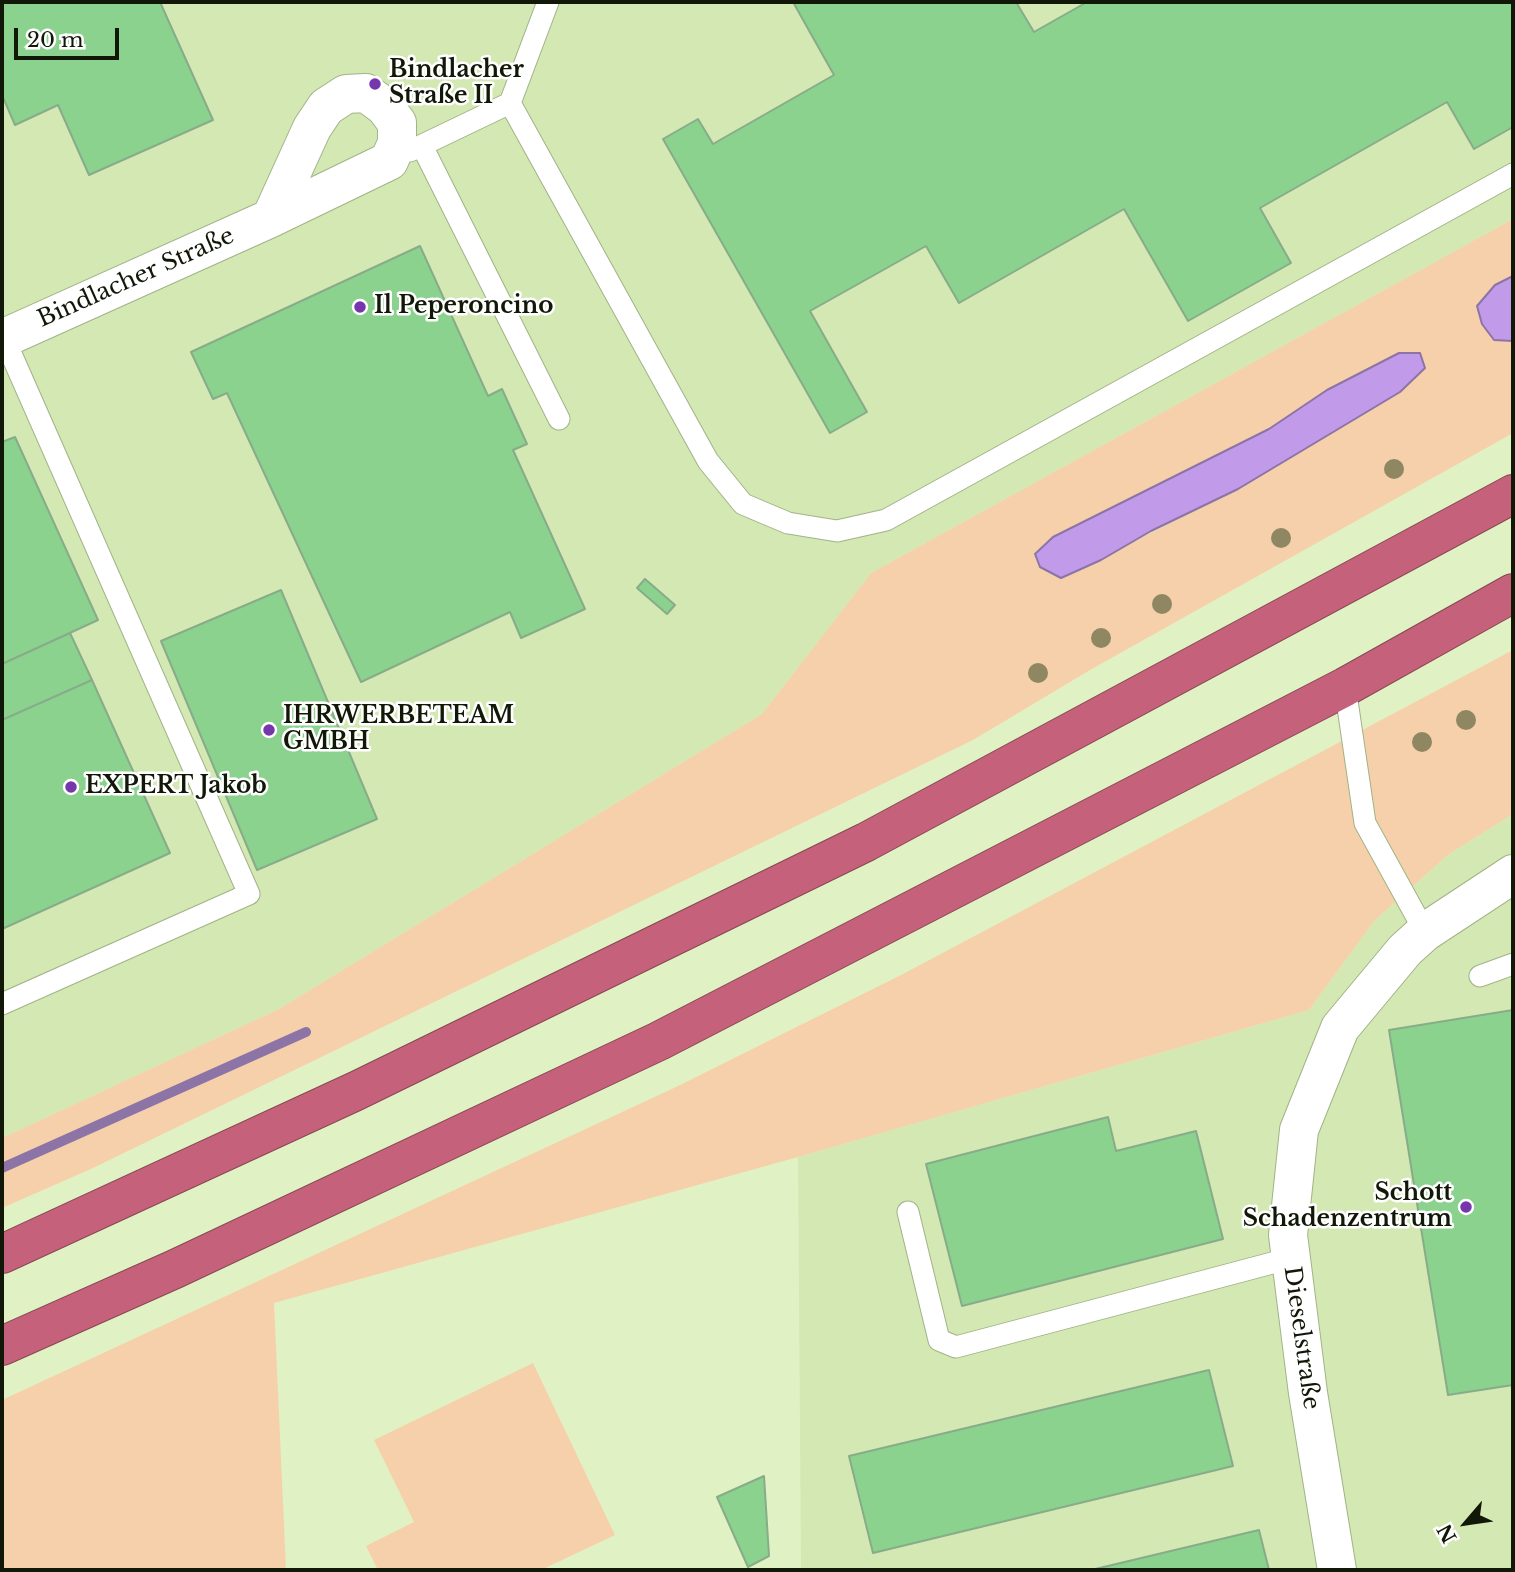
<!DOCTYPE html>
<html>
<head>
<meta charset="utf-8">
<style>
  body { margin:0 }
  #map { position:relative; width:1515px; height:1572px; overflow:hidden; background:#e0f2c4; font-family:"Libre Baskerville",serif }
  canvas { display:block }
  .frame { position:absolute; inset:0; border:4px solid #121808; pointer-events:none }
  .north { position:absolute; left:1431px; top:1488px; width:70px; height:70px; -webkit-text-stroke:5px #fff; paint-order:stroke; rotate:241deg; font-size:19px; font-weight:700; line-height:28px; text-align:center; color:#121808 }
  .north::after { content:''; display:block; margin:auto; width:24px; height:32px; background:#121808; clip-path:polygon(50% 0,100% 100%,50% 72%,0 100%) }
  .scale { position:absolute; left:14px; top:28px; width:105px; height:32px; box-sizing:border-box; border:4px solid #121808; border-top:0; padding-left:9px; font-size:21px; line-height:24px; white-space:nowrap; color:#121808; -webkit-text-stroke:5px #fff; paint-order:stroke }
</style>
</head>
<body>
<div id="map">
<canvas width="1515" height="1572"></canvas>
<div class="frame"></div>
<div class="north">N</div>
<div class="scale">20 m</div>
</div>
<script>
const g = document.querySelector('canvas').getContext('2d');
g.lineJoin = 'round';
function fillPath(path, color) {
  g.fillStyle = color;
  g.fill(path, 'evenodd');
}
function poly(rows) {
  const path = new Path2D();
  for (const r of rows) {
    path.moveTo(r[0], r[1]);
    for (let i = 2; i < r.length; i += 2) path.lineTo(r[i], r[i + 1]);
  }
  return path;
}
function trace(path, color, width, dash) {
  g.strokeStyle = color;
  g.lineWidth = width;
  g.lineCap = dash ? 'butt' : 'round';
  g.setLineDash(dash || []);
  g.stroke(path);
}
function write(font, color, halo, rows, align = 'center') {
  g.font = font + ' "Libre Baskerville",serif';
  g.lineWidth = 5;
  g.setLineDash([]);
  g.textBaseline = 'middle';
  g.strokeStyle = halo;
  g.fillStyle = color;
  for (const [text, x, y, turn = 0] of rows) {
    g.save();
    g.translate(x, y);
    g.rotate((+turn || 0) * Math.PI / 180);
    g.textAlign = isNaN(turn) ? turn : align;
    if (halo) g.strokeText(text, 0, 0);
    g.fillText(text, 0, 0);
    g.restore();
  }
}
const built = poly([
  [2,2,1513,2,1513,219,871,573,762,714,279,1009,2,1138],
  [1513,814,1513,1570,801,1570,798,1157,1309,1010,1374,921,1449,854]
]);
const green = poly([
  [1513,219,1513,276,1495,285,1494,340,1513,341,1513,433,1090,670,973,740,93,1168,2,1208,2,1138,279,1009,762,714,871,573],
  [1399,353,1420,353,1400,392,1238,489,1061,578,1035,554,1053,537,1269,429,1327,390],
  [1513,650,1513,814,1449,854,1374,921,1309,1010,798,1157,274,1303,286,1570,2,1570,2,1400,676,1087,903,974],
  [533,1363,615,1535,541,1570,378,1570,366,1546,414,1522,374,1440]
]);
const water = poly([
  [1513,276,1513,341,1494,340,1482,324,1477,306,1495,285,1513,276],
  [1399,353,1420,353,1425,368,1400,392,1238,489,1151,531,1101,560,1061,578,1040,567,1035,554,1053,537,1269,429,1327,390,1399,353]
]);
const stream = poly([
  [2,1168,306,1032]
]);
const building = poly([
  [2,2,160,2,213,120,89,175,58,105,15,125,2,95,2,2],
  [793,2,1016,2,1034,32,1087,2,1513,2,1513,127,1474,149,1447,102,1260,208,1291,263,1188,321,1124,209,959,303,926,246,810,311,867,412,830,433,663,139,698,119,713,144,834,75,793,2],
  [420,246,488,396,502,389,527,444,513,450,585,609,521,638,510,612,361,682,227,393,213,399,191,352,420,246],
  [15,437,98,620,2,664,2,442,15,437],
  [645,579,675,605,667,614,637,588,645,579],
  [281,590,377,819,257,870,161,641,281,590],
  [70,633,92,680,2,720,2,664,70,633],
  [92,680,170,853,2,929,2,720,92,680],
  [1513,1010,1513,1385,1448,1395,1389,1030,1513,1010],
  [1108,1117,1116,1151,1196,1131,1223,1239,962,1306,926,1164,1108,1117],
  [1209,1370,1233,1466,873,1553,849,1456,1209,1370],
  [764,1476,769,1556,748,1567,717,1497,764,1476],
  [1259,1530,1269,1570,1091,1570,1259,1530]
]);
const service = poly([
  [510,103,708,461,743,504,788,523,837,531,886,520,1513,174],
  [422,146,559,419],
  [410,151,510,103,548,2],
  [1345,687,1365,823,1425,932],
  [1480,976,1513,964],
  [2,1004,249,894,4,338],
  [908,1212,939,1340,956,1347,1291,1258]
]);
const minor = poly([
  [2,339,271,218,389,161,397,143,397,123,385,107,366,93,346,94,326,107,312,128,271,218]
]);
const tertiary = poly([
  [1337,1570,1308,1393,1288,1235,1299,1130,1340,1028,1405,950,1425,932,1513,874]
]);
const motorway = poly([
  [2,1254,356,1091,866,842,1513,494],
  [2,1346,175,1269,659,1041,1345,687,1513,593]
]);
const trees = [
  [1394,469],
  [1281,538],
  [1162,604],
  [1101,638],
  [1038,673],
  [1466,720],
  [1422,742]
];
const markers = [
  [375,84,7,"#7737ac"],
  [360,307,7,"#7737ac"],
  [269,730,7,"#7737ac"],
  [71,787,7,"#7737ac"],
  [1466,1207,7,"#7737ac"]
];
const poiNames = [
  ["Bindlacher",389,71],
  ["Straße II",389,97],
  ["Il Peperoncino",374,307],
  ["IHRWERBETEAM",283,717],
  ["GMBH",283,743],
  ["EXPERT Jakob",85,787],
  ["Schott",1452,1194,"right"],
  ["Schadenzentrum",1452,1220,"right"]
];
const streetNames = [
  ["Bindlacher Straße",136,278,-24],
  ["Dieselstraße",1301,1338,82]
];
fillPath(built, '#d3e8b3');
fillPath(green, '#f6d0ab');
fillPath(water, '#c19bea');
trace(water, '#8c74a6', 2);
trace(stream, '#8c74a6', 10);
fillPath(building, '#8bd28f');
trace(building, '#88ac89', 2);
trace(service, '#a1b387', 23);
trace(minor, '#a1b387', 40);
trace(tertiary, '#a1b387', 40);
trace(motorway, '#874753', 40);
trace(service, '#fff', 21);
trace(minor, '#fff', 38);
trace(tertiary, '#fff', 38);
trace(motorway, '#c6617b', 38);
g.fillStyle = '#8e8762';
for (const [x, y] of trees) {
  g.beginPath();
  g.arc(x, y, 10, 0, 2 * Math.PI);
  g.fill();
}
for (const [x, y, r, color] of markers) {
  const dot = new Path2D();
  dot.arc(x, y, r, 0, 2 * Math.PI);
  g.fillStyle = color;
  g.fill(dot);
  trace(dot, '#fff', 2.5);
}
write('bold 23px', '#121808', '#fff', poiNames, 'left');
write('23px', '#121808', '#fff', streetNames);
</script>
</body>
</html>
